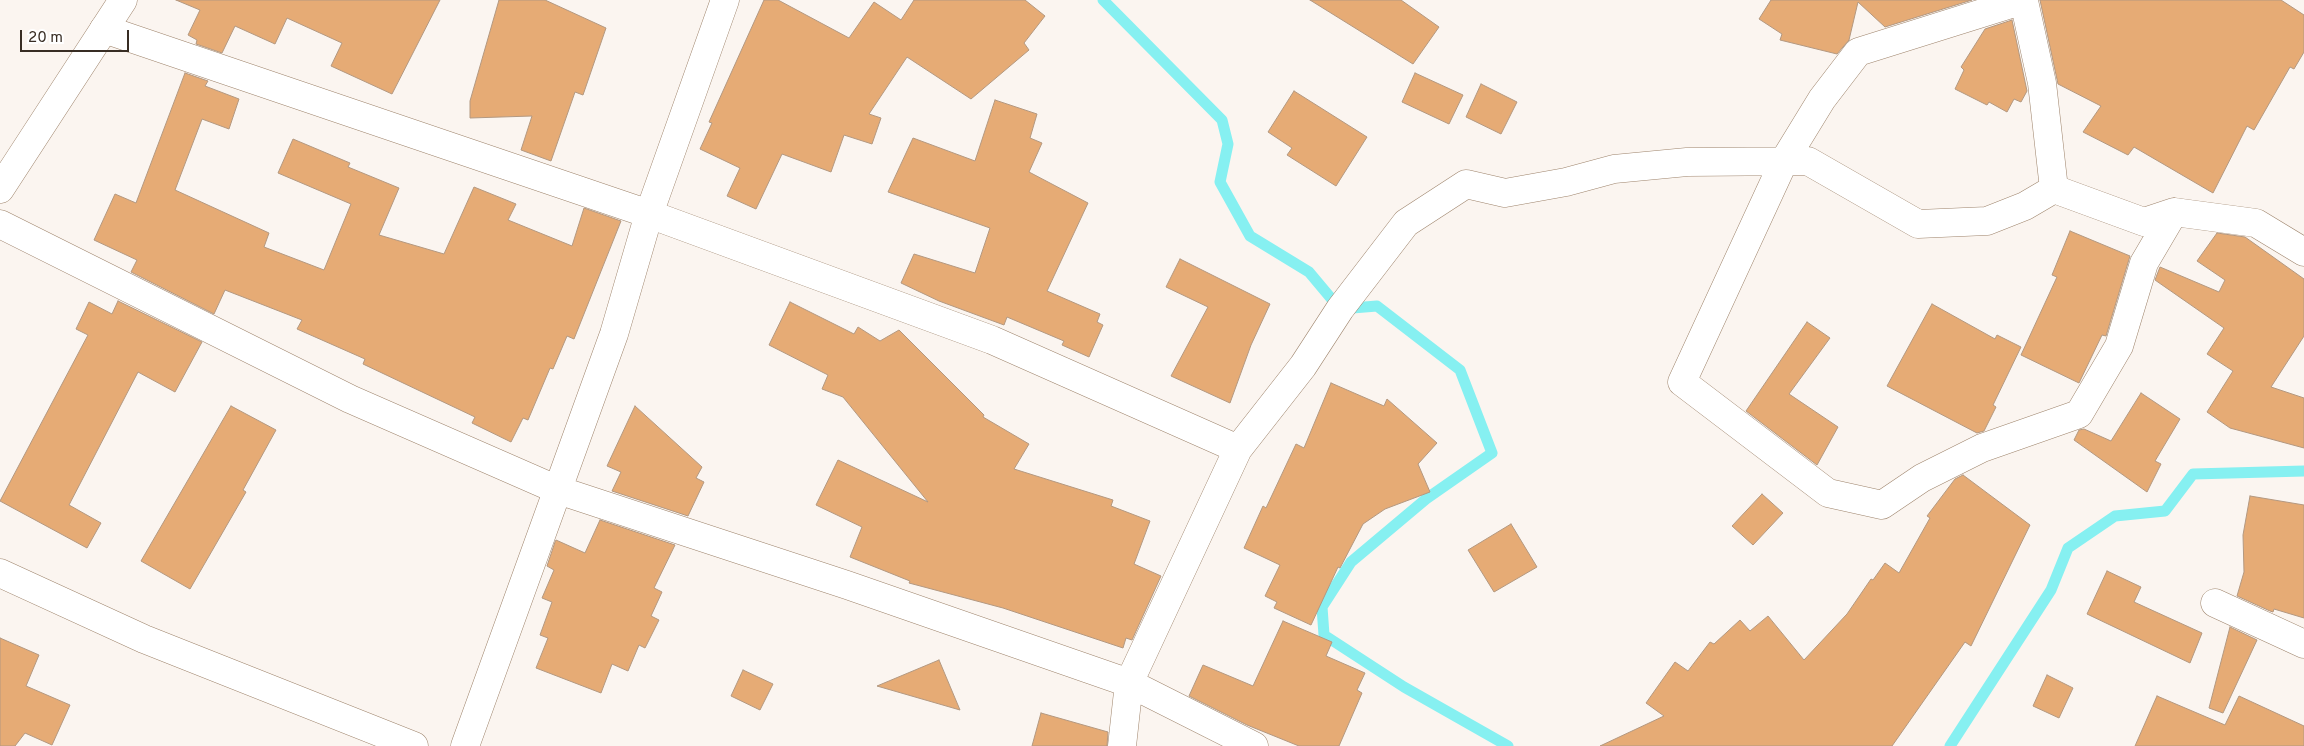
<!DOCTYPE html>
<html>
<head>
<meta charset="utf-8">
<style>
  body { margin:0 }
  #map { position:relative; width:2304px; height:746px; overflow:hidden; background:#fbf5f0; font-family:Overpass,sans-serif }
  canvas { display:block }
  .scale { position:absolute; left:20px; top:30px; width:109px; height:22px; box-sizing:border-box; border:2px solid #382d24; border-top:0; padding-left:6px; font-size:15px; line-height:18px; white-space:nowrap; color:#382d24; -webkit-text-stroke:4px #fff; paint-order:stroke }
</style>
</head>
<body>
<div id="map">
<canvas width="2304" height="746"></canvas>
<div class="scale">20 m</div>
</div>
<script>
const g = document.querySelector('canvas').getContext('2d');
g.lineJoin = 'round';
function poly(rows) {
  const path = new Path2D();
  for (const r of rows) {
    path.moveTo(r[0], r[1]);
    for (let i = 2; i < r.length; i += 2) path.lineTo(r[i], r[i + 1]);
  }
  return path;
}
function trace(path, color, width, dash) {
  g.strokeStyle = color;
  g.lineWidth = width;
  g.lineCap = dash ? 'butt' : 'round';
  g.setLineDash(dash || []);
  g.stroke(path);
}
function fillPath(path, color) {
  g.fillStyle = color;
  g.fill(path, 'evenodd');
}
const stream = poly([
  [1103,0,1222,120,1228,144,1220,182,1250,236,1309,272,1340,309,1377,306,1460,370,1492,453,1426,499,1351,562,1322,607,1324,635,1404,687,1508,746],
  [1950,746,2051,590,2068,548,2115,516,2165,511,2193,474,2304,471]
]);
const building = poly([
  [176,0,440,0,392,94,331,66,342,43,287,18,275,44,235,26,222,53,196,44,197,40,188,35,200,10,176,0],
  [499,0,545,0,606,28,583,95,575,92,551,161,521,150,532,116,470,118,470,101,499,0],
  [764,0,778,0,849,38,874,2,901,20,914,0,1025,0,1045,16,1024,43,1029,50,971,99,907,57,869,114,881,118,872,144,844,135,831,172,782,154,756,209,727,196,740,168,700,149,712,123,709,122,764,0],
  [1310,0,1401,0,1439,27,1413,64,1310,0],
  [1771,0,1972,0,1885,27,1858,2,1849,40,1837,54,1780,40,1782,34,1759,19,1771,0],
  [2040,0,2281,0,2304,15,2304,52,2294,69,2290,67,2254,130,2247,126,2213,193,2134,147,2128,155,2083,132,2101,106,2058,84,2040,0],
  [2012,20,2027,91,2021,102,2014,99,2007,112,1989,102,1987,105,1955,89,1964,70,1961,67,1985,29,2012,20],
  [185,73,208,81,205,86,239,99,229,129,202,119,175,190,269,233,264,247,324,270,351,204,278,173,293,139,350,163,348,167,399,188,379,235,444,254,474,187,516,204,508,220,572,246,584,208,621,221,574,339,567,336,553,369,550,368,528,420,523,418,511,442,472,423,475,417,363,364,365,359,297,329,302,320,225,290,214,314,131,272,137,260,94,240,115,194,136,203,185,73],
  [1415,73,1463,95,1449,124,1402,102,1415,73],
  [1481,84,1517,102,1501,134,1466,117,1481,84],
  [1294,91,1367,137,1336,186,1287,155,1292,148,1268,132,1294,91],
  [995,100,1037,114,1030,138,1042,143,1029,172,1088,203,1047,291,1100,314,1097,322,1103,325,1089,357,1062,345,1064,341,1007,317,1004,325,939,301,901,283,914,254,975,273,990,228,888,192,913,138,975,161,995,100],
  [2070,231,2130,256,2106,336,2102,335,2079,383,2021,355,2057,277,2052,275,2070,231],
  [2217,233,2245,237,2304,279,2304,336,2271,387,2304,398,2304,448,2230,428,2207,412,2233,371,2207,354,2224,328,2155,280,2160,267,2219,292,2225,280,2197,261,2217,233],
  [1180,259,1270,304,1251,345,1230,403,1171,376,1208,307,1166,287,1180,259],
  [118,301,202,342,175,392,138,372,69,505,101,523,87,548,0,501,88,335,76,329,89,302,112,314,118,301],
  [790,302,854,334,858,327,880,341,899,330,984,415,983,417,1029,444,1014,469,1113,500,1111,506,1150,521,1134,564,1161,576,1132,640,1126,638,1123,648,1003,608,909,583,910,581,850,557,862,527,816,505,838,460,928,502,843,397,822,389,828,375,769,345,790,302],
  [1932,304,1995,339,1997,335,2021,347,1993,405,1996,407,1984,431,1977,433,1887,386,1932,304],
  [1807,322,1830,338,1789,394,1838,427,1817,465,1746,411,1807,322],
  [1331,383,1384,406,1387,399,1437,443,1418,464,1430,492,1385,509,1363,524,1340,568,1338,567,1311,625,1274,608,1277,602,1265,596,1280,565,1244,548,1263,506,1266,508,1296,444,1304,448,1331,383],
  [2141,393,2180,419,2155,461,2161,464,2147,492,2074,440,2079,430,2084,429,2111,441,2141,393],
  [231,406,276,430,243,490,246,492,190,589,141,561,231,406],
  [635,406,702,467,696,478,704,482,688,516,612,491,621,472,607,466,635,406],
  [1963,475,2030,525,1971,646,1965,642,1892,746,1600,746,1664,716,1646,703,1675,662,1688,671,1710,642,1714,644,1740,620,1750,631,1768,616,1804,660,1847,614,1871,579,1873,580,1885,563,1899,573,1930,518,1927,516,1955,479,1963,475],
  [1762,494,1783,513,1753,545,1732,526,1762,494],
  [2250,496,2304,505,2304,618,2274,609,2273,612,2270,611,2237,596,2244,572,2243,535,2250,496],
  [600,520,675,545,654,588,662,592,651,616,659,620,645,648,639,645,628,671,612,664,601,693,536,668,548,638,540,635,552,602,542,598,554,570,547,566,555,542,556,540,585,553,600,520],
  [1511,524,1537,567,1494,592,1468,550,1511,524],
  [2107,571,2141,587,2134,602,2202,633,2190,663,2087,614,2107,571],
  [1283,621,1332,642,1326,656,1365,673,1357,690,1362,693,1339,746,1299,746,1247,725,1189,696,1203,665,1253,686,1283,621],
  [2230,627,2257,640,2223,713,2209,708,2230,627],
  [0,638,39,655,26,686,70,705,52,745,25,733,15,746,0,746,0,638],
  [939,660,960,710,877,686,939,660],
  [743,670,773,684,760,710,731,696,743,670],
  [2047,675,2073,688,2059,718,2033,706,2047,675],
  [2157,696,2225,725,2239,696,2304,726,2304,746,2135,746,2157,696],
  [1041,713,1108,732,1107,746,1032,746,1041,713]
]);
const street = poly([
  [2024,0,1858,52,1822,99,1784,161,1682,382,1828,493,1882,505,1922,478,1982,448,2079,414,2119,346,2144,263,2174,212],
  [2024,1,2042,83,2054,189,2144,222,2174,212,2256,223,2304,252],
  [104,29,649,214,992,340,1238,449,1129,683,1122,746],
  [0,224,350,399,558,490,847,585,1129,683,1254,746],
  [1238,449,1303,366,1340,309,1406,223,1466,184,1505,193,1566,182,1614,169,1687,162,1808,161,1918,224,1987,221,2025,206,2054,189],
  [0,573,144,639,414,746],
  [2215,603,2304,644],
  [465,746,614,334,649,214,725,0]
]);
const secondary = poly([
  [0,189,123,0]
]);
trace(stream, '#86f0f1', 11);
fillPath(building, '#e6ab75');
trace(building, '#b39880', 1);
trace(street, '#9e846c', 29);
trace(secondary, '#9e846c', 29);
trace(street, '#fff', 28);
trace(secondary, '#fff', 28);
</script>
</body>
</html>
